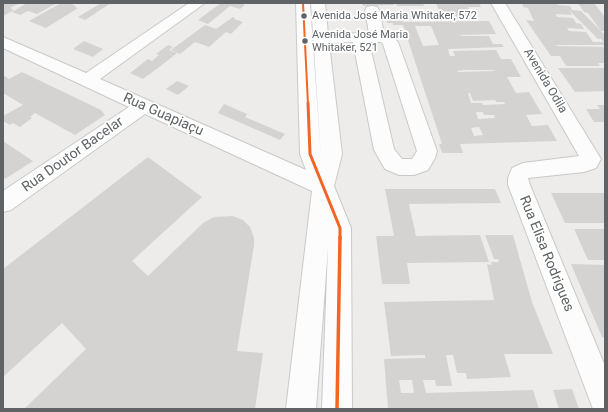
<!DOCTYPE html>
<html>
<head>
<meta charset="utf-8">
<style>
  body { margin:0 }
  #map { position:relative; width:608px; height:412px; overflow:hidden; background:#eeecea; font-family:Roboto,sans-serif }
  canvas { display:block }
  .frame { position:absolute; inset:0; border:4px solid #5f6366; pointer-events:none }
</style>
</head>
<body>
<div id="map">
<canvas width="608" height="412"></canvas>
<div class="frame"></div>
</div>
<script>
const g = document.querySelector('canvas').getContext('2d');
g.lineJoin = 'round';
function fillPath(path, color) {
  g.fillStyle = color;
  g.fill(path, 'evenodd');
}
function poly(rows) {
  const path = new Path2D();
  for (const r of rows) {
    path.moveTo(r[0], r[1]);
    for (let i = 2; i < r.length; i += 2) path.lineTo(r[i], r[i + 1]);
  }
  return path;
}
function trace(path, color, width, dash) {
  g.strokeStyle = color;
  g.lineWidth = width;
  g.lineCap = dash ? 'butt' : 'round';
  g.setLineDash(dash || []);
  g.stroke(path);
}
function write(font, color, halo, rows, align = 'center') {
  g.font = font + ' Roboto,sans-serif';
  g.lineWidth = 3.5;
  g.setLineDash([]);
  g.textBaseline = 'middle';
  g.strokeStyle = halo;
  g.fillStyle = color;
  for (const [text, x, y, turn = 0] of rows) {
    g.save();
    g.translate(x, y);
    g.rotate((+turn || 0) * Math.PI / 180);
    g.textAlign = isNaN(turn) ? turn : align;
    if (halo) g.strokeText(text, 0, 0);
    g.fillText(text, 0, 0);
    g.restore();
  }
}
const building = poly([
  [3,3,20,3,10,8,14,10,3,16,4,11],
  [27,3,57,3,37,14,28,11,20,15,12,12],
  [61,3,69,3,76,6,75,7,78,8,46,28,29,21],
  [101,3,111,3,85,20,78,17],
  [221,3,239,3,245,5,240,9,230,6,208,24,198,20],
  [362,3,394,3,394,5,363,6],
  [396,3,423,3,424,6,397,6],
  [436,3,479,3,481,7,468,7,475,19,443,19],
  [522,3,557,3,558,5,570,6,572,10,581,11,605,35,605,45,556,45,557,46,605,47,605,63,598,63,600,66,566,66,560,56,551,56,526,20,534,21,528,8,523,7],
  [569,10,598,39,601,39,604,42,593,42,586,32,569,31,567,28,584,29,581,24,576,23,573,18,557,17,556,14,572,15],
  [578,3,594,3,605,17,605,31,601,31,588,13,584,12],
  [233,17,235,18,234,19,243,22,231,34,226,32,209,47,195,42,180,54,171,50,205,25,216,29],
  [386,17,401,17,403,22,489,21,496,34,460,35,461,36,489,36,493,44,502,44,504,47,448,49,450,56,455,56,453,51,496,50,501,59,511,59,521,77,507,77,516,93,529,92,542,114,526,115,532,126,548,125,557,141,460,144,463,153,442,153,439,144,442,144,403,25,393,25,393,23,387,23],
  [415,26,431,26,439,45,423,46],
  [464,70,494,70,495,71,458,72,457,71],
  [468,93,470,93,473,101,495,100,496,102,504,102,505,104,483,105,482,103,471,103],
  [476,112,483,112,484,115,494,115,495,118,478,119],
  [479,127,483,135,474,136,471,128],
  [84,41,103,49,93,57,73,49],
  [168,45,173,47,169,50,177,53,162,65,143,79,130,73,148,59,152,61,159,55,156,54],
  [558,68,605,68,605,91,575,92],
  [22,72,101,110,105,115,75,135,35,113,30,117,32,118,20,127,13,123,10,125,3,121,3,116,23,105,3,93,3,75,9,79],
  [177,81,189,86,178,95,166,89],
  [224,104,247,114,245,117,285,134,280,140,218,113],
  [597,105,605,105,605,122,594,122,586,109,600,109],
  [3,141,33,161,5,179,3,177],
  [148,157,202,197,132,261,148,276,203,223,214,217,233,216,243,220,250,227,254,238,254,245,237,351,263,353,255,409,24,409,86,349,62,323,3,377,3,269],
  [385,189,495,189,501,203,409,204,416,236,480,235,489,262,407,263,410,284,382,284,376,236,394,236],
  [551,193,605,193,605,223,565,223],
  [574,229,605,229,605,260,588,260],
  [485,235,513,235,532,302,553,354,504,354,511,377,467,379,466,373,457,373,453,355,446,355,452,386,436,386,435,380,423,380,426,393,533,390,539,409,388,409,384,359,425,358,425,355,391,356,384,302,494,300,487,264,492,265,491,262,499,262,498,259,494,259],
  [399,380,412,380,414,393,401,393],
  [571,264,605,265,605,337,602,337],
  [572,389,579,409,559,409,553,390]
]);
const minor = poly([
  [189,3,205,3,100,79,306,170,300,154,296,3,310,3,321,157,311,3,325,3,328,34,369,33,365,10,367,7,372,6,377,7,379,10,384,33,390,35,398,42,437,151,435,158,428,170,414,175,399,175,385,169,374,150,353,42,329,43,342,154,334,186,351,228,352,409,322,409,328,247,316,409,286,409,312,191,145,114,11,210,3,212,3,191,129,107,3,48,3,37,86,73,189,3],
  [369,42,381,42,383,44,417,151,412,159,402,159,394,149,369,42],
  [491,3,505,3,601,159,596,168,584,172,528,178,530,185,605,366,605,409,593,409,520,216,508,185,508,178,512,168,523,163,579,156,491,3]
]);
const bus1Far2 = poly([
  [303,3,308,104]
]);
const bus1Far1 = poly([
  [308,103,310,154,340,228,340,238]
]);
const bus1 = poly([
  [337,409,340,237]
]);
const markers = [
  [304,16,3.5,"#5f6366"],
  [305,41,3.5,"#5f6366"]
];
const farBusnames = [
  ["Avenida José Maria Whitaker, 572",312,16],
  ["Avenida José Maria",312,35],
  ["Whitaker, 521",312,48]
];
const farStreetnames = [
  ["Avenida Odila",545,81,59]
];
const streetNames = [
  ["Rua Guapiaçu",163,115,24],
  ["Rua Doutor Bacelar",73,155,-35],
  ["Rua Elisa Rodrigues",546,254,68]
];
fillPath(building, '#d5d3d2');
trace(minor, '#c9c9c9', 2);
fillPath(minor, '#fcfcfc');
trace(bus1Far2, '#f26522', 2);
trace(bus1Far1, '#f26522', 3);
trace(bus1, '#f26522', 3.5);
for (const [x, y, r, color] of markers) {
  const dot = new Path2D();
  dot.arc(x, y, r, 0, 2 * Math.PI);
  g.fillStyle = color;
  g.fill(dot);
  trace(dot, '#fff', 1.5);
}
write('11px', '#5f6366', '#fff', farBusnames, 'left');
write('12px', '#5f6366', '#fff', farStreetnames);
write('14px', '#5f6366', '#fff', streetNames);
</script>
</body>
</html>
